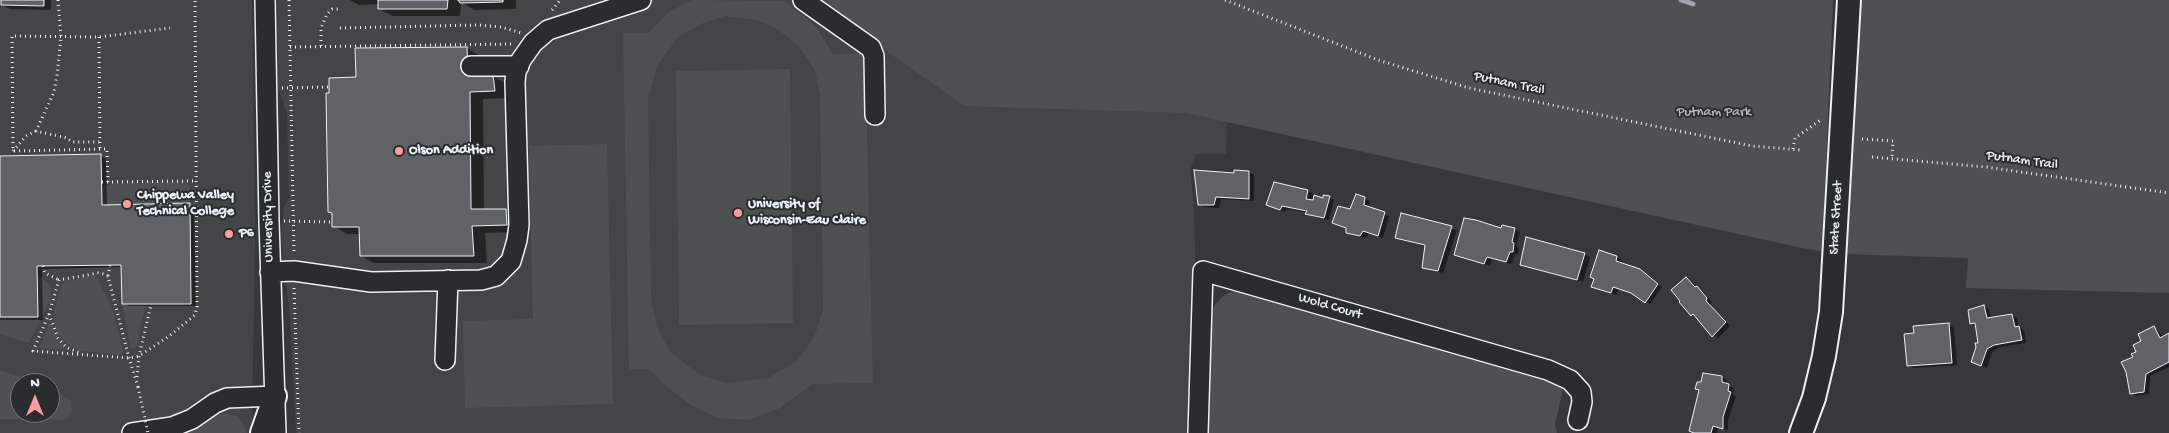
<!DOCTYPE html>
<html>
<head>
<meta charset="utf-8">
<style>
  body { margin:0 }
  #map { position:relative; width:2169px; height:433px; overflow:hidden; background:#35393a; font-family:"Gochi Hand",sans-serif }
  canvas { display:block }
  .north { position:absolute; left:10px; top:373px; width:50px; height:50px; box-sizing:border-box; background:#2a2d2e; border:1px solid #767b7f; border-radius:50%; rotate:0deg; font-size:14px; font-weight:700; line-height:20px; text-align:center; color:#e8f1f8 }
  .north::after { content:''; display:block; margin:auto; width:18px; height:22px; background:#ff9aa2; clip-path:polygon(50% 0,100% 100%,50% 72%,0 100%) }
</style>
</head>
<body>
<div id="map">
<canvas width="2169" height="433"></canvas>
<div class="north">N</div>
</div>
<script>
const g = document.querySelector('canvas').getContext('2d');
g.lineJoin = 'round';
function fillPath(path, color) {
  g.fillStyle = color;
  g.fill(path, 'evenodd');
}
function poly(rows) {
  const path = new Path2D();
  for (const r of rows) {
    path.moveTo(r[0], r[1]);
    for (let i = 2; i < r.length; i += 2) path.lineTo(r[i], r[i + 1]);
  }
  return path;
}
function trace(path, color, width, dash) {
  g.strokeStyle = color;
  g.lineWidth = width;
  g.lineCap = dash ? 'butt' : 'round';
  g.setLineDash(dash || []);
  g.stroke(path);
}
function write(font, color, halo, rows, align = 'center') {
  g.font = font + ' "Gochi Hand",sans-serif';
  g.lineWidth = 4;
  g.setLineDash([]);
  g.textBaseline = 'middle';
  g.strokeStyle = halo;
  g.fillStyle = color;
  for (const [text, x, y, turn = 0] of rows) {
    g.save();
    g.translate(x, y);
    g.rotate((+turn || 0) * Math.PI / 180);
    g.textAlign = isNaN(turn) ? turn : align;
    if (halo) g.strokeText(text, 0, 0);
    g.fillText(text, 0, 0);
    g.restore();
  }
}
const built = poly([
  [0,0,252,0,255,234,252,433,0,433],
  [20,383,50,383,50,413,20,413],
  [277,0,1833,0,1822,251,1227,122,1226,154,1196,154,1190,170,1194,204,1195,255,1191,433,296,433,290,320,281,233,284,207,289,198,287,114,278,87]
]);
const green = poly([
  [692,0,784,1,815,26,833,54,865,53,873,383,812,384,780,408,749,420,718,418,692,406,665,385,650,369,629,369,623,33,648,33,669,12],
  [725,16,758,20,776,28,798,45,815,70,820,95,823,309,814,338,797,361,768,378,728,383,700,375,670,352,657,327,651,299,648,100,657,66,678,37,703,23],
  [813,0,1833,0,1822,251,1802,248,1186,113,965,106],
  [1859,0,2169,0,2169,293,1966,288,1968,258,1844,254],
  [790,69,793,323,679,325,676,71],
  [607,144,613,404,465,408,463,321,533,319,529,146],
  [186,182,190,187,190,203,102,205,102,186,108,186,111,183],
  [90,275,96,276,112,307,123,352,121,355,81,351,67,344,58,335,54,322,54,312,62,284,66,281],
  [37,278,42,278,49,285,51,294,50,301,30,341,27,343,0,334,0,317,38,317],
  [1248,290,1557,381,1562,386,1562,393,1555,424,1557,433,1207,433,1210,323,1213,307,1222,297,1233,291],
  [122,304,146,305,136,348,131,348],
  [49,323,50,323,56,336,66,350,40,348],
  [0,370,40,383,20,383,20,413,50,413,50,387,71,401,72,412,70,416,66,420,0,419],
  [224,413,237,416,245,426,246,433,185,433,216,415]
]);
const shadow = poly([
  [2,0,51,0,51,10,10,9,2,5],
  [350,0,516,0,516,9,474,10,463,3,461,4,460,16,393,16,379,9,379,4,359,5],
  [467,48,480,56,481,76,493,76,506,84,508,98,483,99,484,210,506,210,519,218,520,232,485,233,487,263,374,263,361,256,361,234,347,234,334,226,330,94,357,78],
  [101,156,106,159,107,206,189,204,194,207,196,306,129,306,123,303,122,267,42,269,43,320,0,320,0,157],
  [1235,171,1249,172,1254,175,1254,201,1221,199,1219,208,1204,207,1199,204,1235,174],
  [1274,183,1308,191,1313,194,1313,196,1324,199,1329,197,1334,200,1329,220,1312,216,1308,213,1288,209,1285,212,1268,205],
  [1357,195,1370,201,1369,208,1389,216,1383,238,1369,233,1366,238,1352,235,1347,232,1347,228,1333,223,1350,210],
  [1402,215,1457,230,1443,273,1423,267,1426,246,1397,237],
  [1514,229,1520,232,1516,246,1519,247,1518,254,1515,254,1512,264,1492,259,1490,266,1455,254,1502,230],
  [1584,254,1590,257,1583,282,1521,264],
  [1617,257,1622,260,1621,264,1645,274,1662,287,1650,304,1635,294,1619,289,1616,295,1598,289],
  [1687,278,1702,290,1712,302,1710,304,1730,326,1718,338,1692,315],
  [1984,306,1989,309,1991,319,2012,315,2017,318,2019,327,2024,330,2026,343,2000,347,1992,352,1987,368,1977,364,1979,344,1976,326,1971,323],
  [1949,325,1954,328,1957,365,1913,368,1908,365],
  [2154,328,2159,331,2163,338,2169,335,2169,367,2150,376,2149,394,2136,396,2131,393,2134,357,2143,342],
  [1704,374,1722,377,1727,380,1727,385,1734,388,1733,395,1736,396,1728,420,1728,430,1718,428,1717,433,1695,433]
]);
const stream = poly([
  [1681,0,1693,4]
]);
const building = poly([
  [1,0,44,0,44,6,1,5,1,0],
  [378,0,448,0,447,9,378,9,378,0],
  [458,0,503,0,503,2,460,3,458,0],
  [467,47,468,75,493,75,495,91,470,92,471,209,506,209,507,225,472,226,474,256,360,256,359,227,332,227,332,213,328,212,326,93,329,93,329,78,356,77,355,48,467,47],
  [101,154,102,205,190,203,191,304,122,304,121,265,37,266,38,317,0,317,0,156,101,154],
  [1194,170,1234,173,1234,170,1249,171,1249,199,1216,197,1214,205,1198,205,1194,170],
  [1274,182,1308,190,1306,199,1313,200,1314,195,1323,198,1323,195,1330,196,1324,218,1305,214,1307,211,1282,206,1280,210,1266,205,1274,182],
  [1356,194,1365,197,1364,205,1385,212,1378,236,1363,231,1360,236,1346,233,1346,228,1332,223,1338,206,1350,209,1356,194],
  [1401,213,1452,226,1438,271,1422,268,1425,245,1395,238,1401,213],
  [1464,218,1476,220,1501,228,1502,225,1515,228,1512,242,1514,243,1513,252,1510,252,1506,262,1487,257,1484,264,1454,255,1464,218],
  [1526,237,1585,253,1577,280,1520,265,1526,237],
  [1599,250,1617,256,1616,261,1640,269,1658,284,1645,303,1631,293,1613,287,1611,293,1591,287,1594,279,1590,277,1599,250],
  [1686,277,1695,287,1697,286,1707,298,1706,301,1726,322,1712,337,1693,314,1691,316,1679,302,1680,301,1671,290,1686,277],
  [1984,305,1987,318,2012,314,2015,327,2019,326,2022,340,1994,345,1987,349,1981,366,1971,362,1976,347,1975,343,1978,343,1975,323,1970,324,1968,310,1984,305],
  [1949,323,1952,363,1907,366,1904,334,1914,333,1913,326,1949,323],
  [2154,326,2160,338,2169,333,2169,362,2146,374,2144,392,2130,394,2126,372,2121,362,2133,357,2131,354,2136,352,2133,345,2141,341,2138,334,2154,326],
  [1703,373,1722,376,1722,382,1729,384,1728,391,1731,392,1723,417,1723,429,1713,426,1711,433,1694,433,1689,431,1699,390,1695,389,1697,382,1701,382,1703,373]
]);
const path = poly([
  [58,0,61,37,57,76,54,92,36,131,67,138,72,142,100,142],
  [289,0,294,254],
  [1225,0,1378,60,1469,88,1752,146,1800,150],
  [552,10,560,0],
  [340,28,477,25,501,27,521,33],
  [99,37,100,149],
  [321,46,321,28,327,14,332,9,341,9],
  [290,47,512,44],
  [282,88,328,87],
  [1862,139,1893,141,1892,158],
  [1793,149,1795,138,1822,119],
  [13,151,26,136,36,131],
  [1872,157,1986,167,2169,193],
  [102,182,195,181],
  [108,182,107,149,13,151,12,36,99,37,170,28],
  [284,221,332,222],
  [43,266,45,273,59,280],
  [108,276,110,265],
  [294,288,299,433],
  [49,314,58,338,66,347,80,353],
  [137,377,139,356,151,305],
  [138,387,129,358,108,276,103,274,98,273,59,280,49,314,33,351,129,358,139,356,168,337,195,315,197,307,195,0]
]);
const minor = poly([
  [265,0,269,221,276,433],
  [803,0,871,48,874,56,875,115],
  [471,66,519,66],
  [270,272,294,271,371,282,481,280,496,276,511,261,517,240,519,225,515,82,516,72,521,60,533,43,548,30,641,0],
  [445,360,448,280],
  [132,433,172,427,192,419,215,403,227,398,275,396],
  [1198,433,1203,271,1548,370,1570,380,1581,392,1582,402,1578,420]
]);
const major = poly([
  [262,433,275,396],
  [1801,433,1814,398,1824,356,1831,312,1849,0]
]);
const pathBridge = poly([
  [138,387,148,433]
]);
const markers = [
  [399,151,5,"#ff9aa2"],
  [127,204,5,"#ff9aa2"],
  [738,213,5,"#ff9aa2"],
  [229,234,5,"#ff9aa2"]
];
const streetNames = [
  ["Putnam Trail",1509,84,12],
  ["Putnam Trail",2022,161,8],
  ["University Drive",269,217,-91],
  ["State Street",1837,218,-87],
  ["Wold Court",1330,307,16]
];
const parkNames = [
  ["Putnam Park",1714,113]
];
const poiNames = [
  ["Olson Addition",409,151],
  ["Chippewa Valley",137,196],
  ["Technical College",137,212],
  ["University of",748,205],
  ["Wisconsin-Eau Claire",748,221],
  ["P6",239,234]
];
fillPath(built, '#424647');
fillPath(green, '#4d5152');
fillPath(shadow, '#0007');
trace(stream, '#a0a7ac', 5);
fillPath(building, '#5f6365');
trace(building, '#e8f1f8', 1);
trace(minor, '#e8f1f8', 22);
trace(major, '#e8f1f8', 26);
trace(path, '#e8f1f8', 3, [1, 4]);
trace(minor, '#2a2d2e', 19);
trace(major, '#2a2d2e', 22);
trace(pathBridge, '#e8f1f8', 3, [1, 4]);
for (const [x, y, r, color] of markers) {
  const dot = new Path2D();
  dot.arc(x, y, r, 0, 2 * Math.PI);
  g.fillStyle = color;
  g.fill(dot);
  trace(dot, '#2a2d2e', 2);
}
write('14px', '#e8f1f8', '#2a2d2e', streetNames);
write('14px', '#b2b9be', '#2a2d2e', parkNames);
write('bold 14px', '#e8f1f8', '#2a2d2e', poiNames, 'left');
</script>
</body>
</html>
